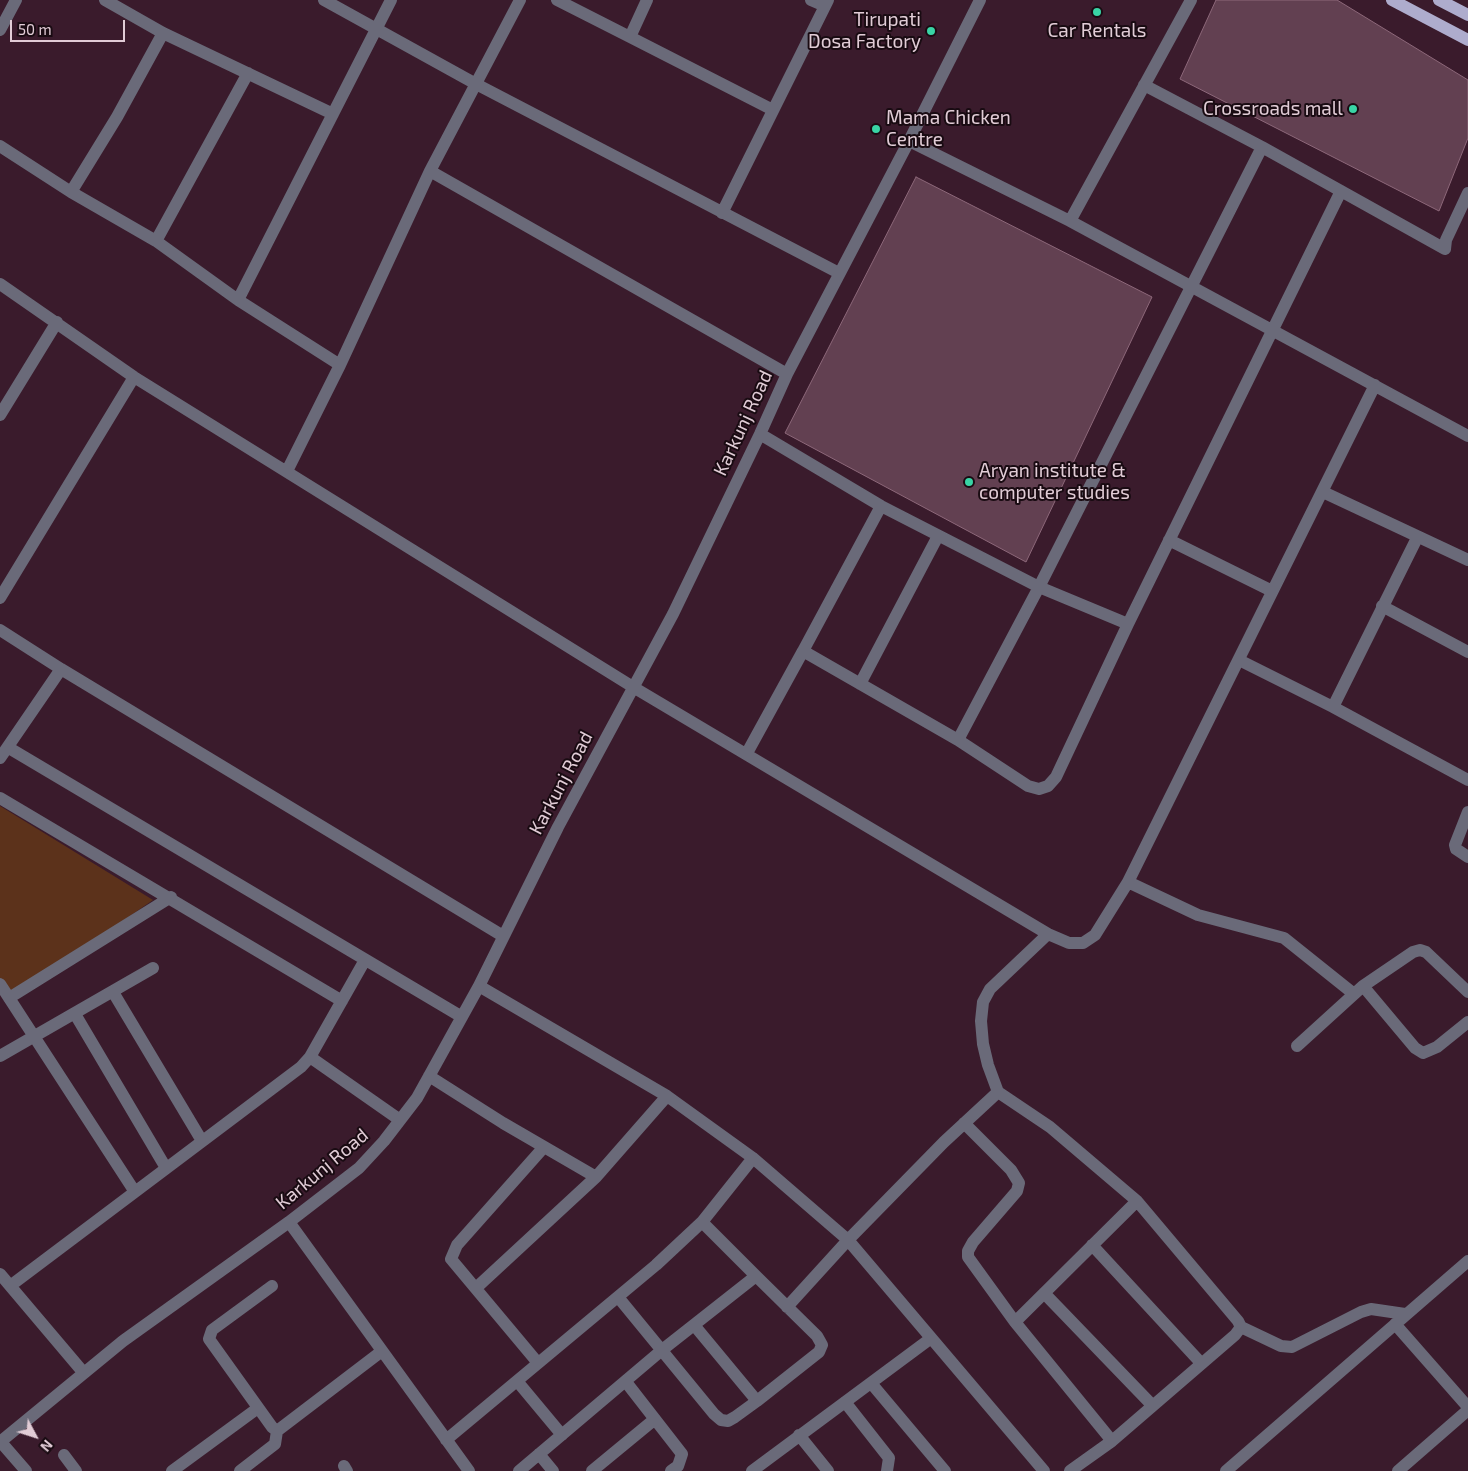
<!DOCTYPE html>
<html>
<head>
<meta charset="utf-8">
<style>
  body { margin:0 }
  #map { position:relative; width:1468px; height:1471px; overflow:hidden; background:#3a1b2c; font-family:"Exo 2",sans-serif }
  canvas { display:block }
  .north { position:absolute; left:10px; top:1411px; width:50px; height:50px; -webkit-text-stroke:4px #190b12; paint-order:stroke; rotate:130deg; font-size:14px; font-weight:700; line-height:20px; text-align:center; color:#e1ccd6 }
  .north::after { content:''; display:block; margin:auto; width:18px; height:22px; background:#e1ccd6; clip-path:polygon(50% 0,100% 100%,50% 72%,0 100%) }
  .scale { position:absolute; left:10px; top:20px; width:115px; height:22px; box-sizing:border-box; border:2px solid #e1ccd6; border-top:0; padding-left:6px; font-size:15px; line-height:18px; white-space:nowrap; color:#e1ccd6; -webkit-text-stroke:4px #190b12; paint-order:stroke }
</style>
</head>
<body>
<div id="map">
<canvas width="1468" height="1471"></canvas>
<div class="north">N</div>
<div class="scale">50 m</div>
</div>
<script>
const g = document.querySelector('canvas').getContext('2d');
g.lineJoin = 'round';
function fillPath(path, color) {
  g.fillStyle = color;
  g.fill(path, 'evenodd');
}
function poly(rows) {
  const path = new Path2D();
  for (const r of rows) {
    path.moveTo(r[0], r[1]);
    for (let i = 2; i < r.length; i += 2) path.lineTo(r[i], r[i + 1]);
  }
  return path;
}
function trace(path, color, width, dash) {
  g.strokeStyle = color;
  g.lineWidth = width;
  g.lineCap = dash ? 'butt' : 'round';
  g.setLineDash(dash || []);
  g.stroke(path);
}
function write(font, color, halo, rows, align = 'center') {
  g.font = font + ' "Exo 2",sans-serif';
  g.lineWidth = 4;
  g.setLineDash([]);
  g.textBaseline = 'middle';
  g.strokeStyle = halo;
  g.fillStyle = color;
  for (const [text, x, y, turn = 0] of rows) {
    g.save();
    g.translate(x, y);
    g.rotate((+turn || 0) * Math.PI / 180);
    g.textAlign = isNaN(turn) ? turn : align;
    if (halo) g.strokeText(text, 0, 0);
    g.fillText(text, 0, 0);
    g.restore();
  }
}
const green = poly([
  [0,806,153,900,10,999,0,982]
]);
const building = poly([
  [1216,0,1337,0,1468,80,1468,138,1439,211,1180,79,1216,0],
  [916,177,1152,297,1026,562,785,433,916,177]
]);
const minor = poly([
  [105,0,163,33,333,114],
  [324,0,476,84,839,273],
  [557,0,630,37],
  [647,0,630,37,773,110],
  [811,0,825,6],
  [0,30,16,0],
  [1144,85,1262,147,1445,249,1446,240,1468,193],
  [909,141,1070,221,1468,436],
  [0,146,71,192,156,241,238,300],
  [430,171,787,374],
  [71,192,117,117,163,33],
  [722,213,828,0],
  [1070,221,1191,0],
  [156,241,248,73],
  [0,284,134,377,633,687,1048,934,1069,943,1083,943,1095,935,1128,882,1375,385],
  [340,365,238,300,391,0],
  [0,415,57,322],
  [760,434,881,506,1039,587,1262,147],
  [287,471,340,365,430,171,520,0],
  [1323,492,1468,560],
  [881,506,803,651,958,740,1028,786,1039,789,1048,786,1056,777,1128,624,1341,191],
  [1169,540,1272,591],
  [0,598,134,377],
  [1382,606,1468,652],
  [0,630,61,669,503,936],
  [1239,660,1333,707,1468,780],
  [860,684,938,536],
  [1333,707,1417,538],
  [958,740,1039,587,1128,624],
  [9,748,462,1017],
  [747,753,803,651],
  [0,758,61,669],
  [0,798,342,1001],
  [1468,812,1455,845,1456,849,1468,857],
  [1128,882,1198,915,1284,938,1354,994],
  [1048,934,990,989,983,1002,981,1021,983,1044,988,1065,998,1092,1050,1127,1137,1201,1238,1321,1241,1327,1281,1346,1292,1347,1361,1312,1371,1309,1405,1314],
  [0,984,135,1192],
  [479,986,667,1096,753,1158,848,1240,1044,1471],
  [1363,986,1415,1048,1423,1053,1437,1047,1468,1022],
  [113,992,202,1141],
  [9,998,171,897],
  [75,1014,166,1168],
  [1297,1046,1363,986,1413,952,1420,950,1426,952,1468,992],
  [0,1056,153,968],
  [310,1057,400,1120],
  [429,1076,503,1123,596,1177],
  [964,1123,1011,1170,1019,1183,1017,1191,973,1242,968,1251,968,1257,1015,1322,1112,1441],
  [289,1222,469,1471],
  [1092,1245,1201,1363],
  [0,1274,83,1372],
  [10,1286,301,1067,310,1057,365,960],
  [272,1286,212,1330,209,1339,272,1427,277,1431],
  [476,1288,596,1177,667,1096],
  [1044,1293,1152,1405],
  [618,1297,714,1414,721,1420,728,1421,735,1417,757,1401],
  [787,1307,848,1240,944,1142,998,1092],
  [1015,1322,1137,1201],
  [1395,1324,1468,1407],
  [694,1325,757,1401,819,1352,822,1345,817,1336,756,1276],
  [538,1363,451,1259,457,1245,544,1147],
  [517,1381,562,1435],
  [626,1382,682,1454,678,1466,671,1471],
  [871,1383,945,1471],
  [845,1402,889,1458,887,1471],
  [277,1431,382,1351],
  [799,1435,828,1471],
  [446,1440,656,1265,702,1222,753,1158],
  [0,1441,26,1471],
  [0,1442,123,1341,289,1222,359,1168,384,1141,417,1098,479,986,558,827,673,614,760,434,787,374,909,141,980,0],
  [539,1454,553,1471],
  [64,1455,76,1471],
  [344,1466,347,1471],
  [172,1471,258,1408],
  [240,1471,275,1444,277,1431],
  [519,1471,662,1350,756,1276,702,1222],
  [592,1471,655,1419],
  [752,1471,930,1339],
  [1070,1471,1112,1441,1235,1335,1241,1327],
  [1226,1471,1468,1261],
  [1398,1471,1468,1410]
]);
const major = poly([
  [1392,0,1468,40],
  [1439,0,1468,15]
]);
const markers = [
  [1097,12,5,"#39d4a5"],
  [931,31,5,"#39d4a5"],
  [1353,109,5,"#39d4a5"],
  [876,129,5,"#39d4a5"],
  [969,482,5,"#39d4a5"]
];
const poiNames = [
  ["Tirupati",921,20],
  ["Dosa Factory",921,42],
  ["Car Rentals",1097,31,"center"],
  ["Crossroads mall",1343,109],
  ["Mama Chicken",886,118,"left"],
  ["Centre",886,140,"left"],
  ["Aryan institute &",979,471,"left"],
  ["computer studies",979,493,"left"]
];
const streetNames = [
  ["Karkunj Road",743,423,-65],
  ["Karkunj Road",561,783,-62],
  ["Karkunj Road",322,1169,-40]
];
fillPath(green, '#5c321b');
fillPath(building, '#624051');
trace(building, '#8d687a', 1);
trace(minor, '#6a6a79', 12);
trace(major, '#aeaccd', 12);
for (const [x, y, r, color] of markers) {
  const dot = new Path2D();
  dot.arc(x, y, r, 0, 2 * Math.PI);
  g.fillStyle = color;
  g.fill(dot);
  trace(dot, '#190b12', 2);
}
write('19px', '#e1ccd6', '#190b12', poiNames, 'right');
write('19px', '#e1ccd6', '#190b12', streetNames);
</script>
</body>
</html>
